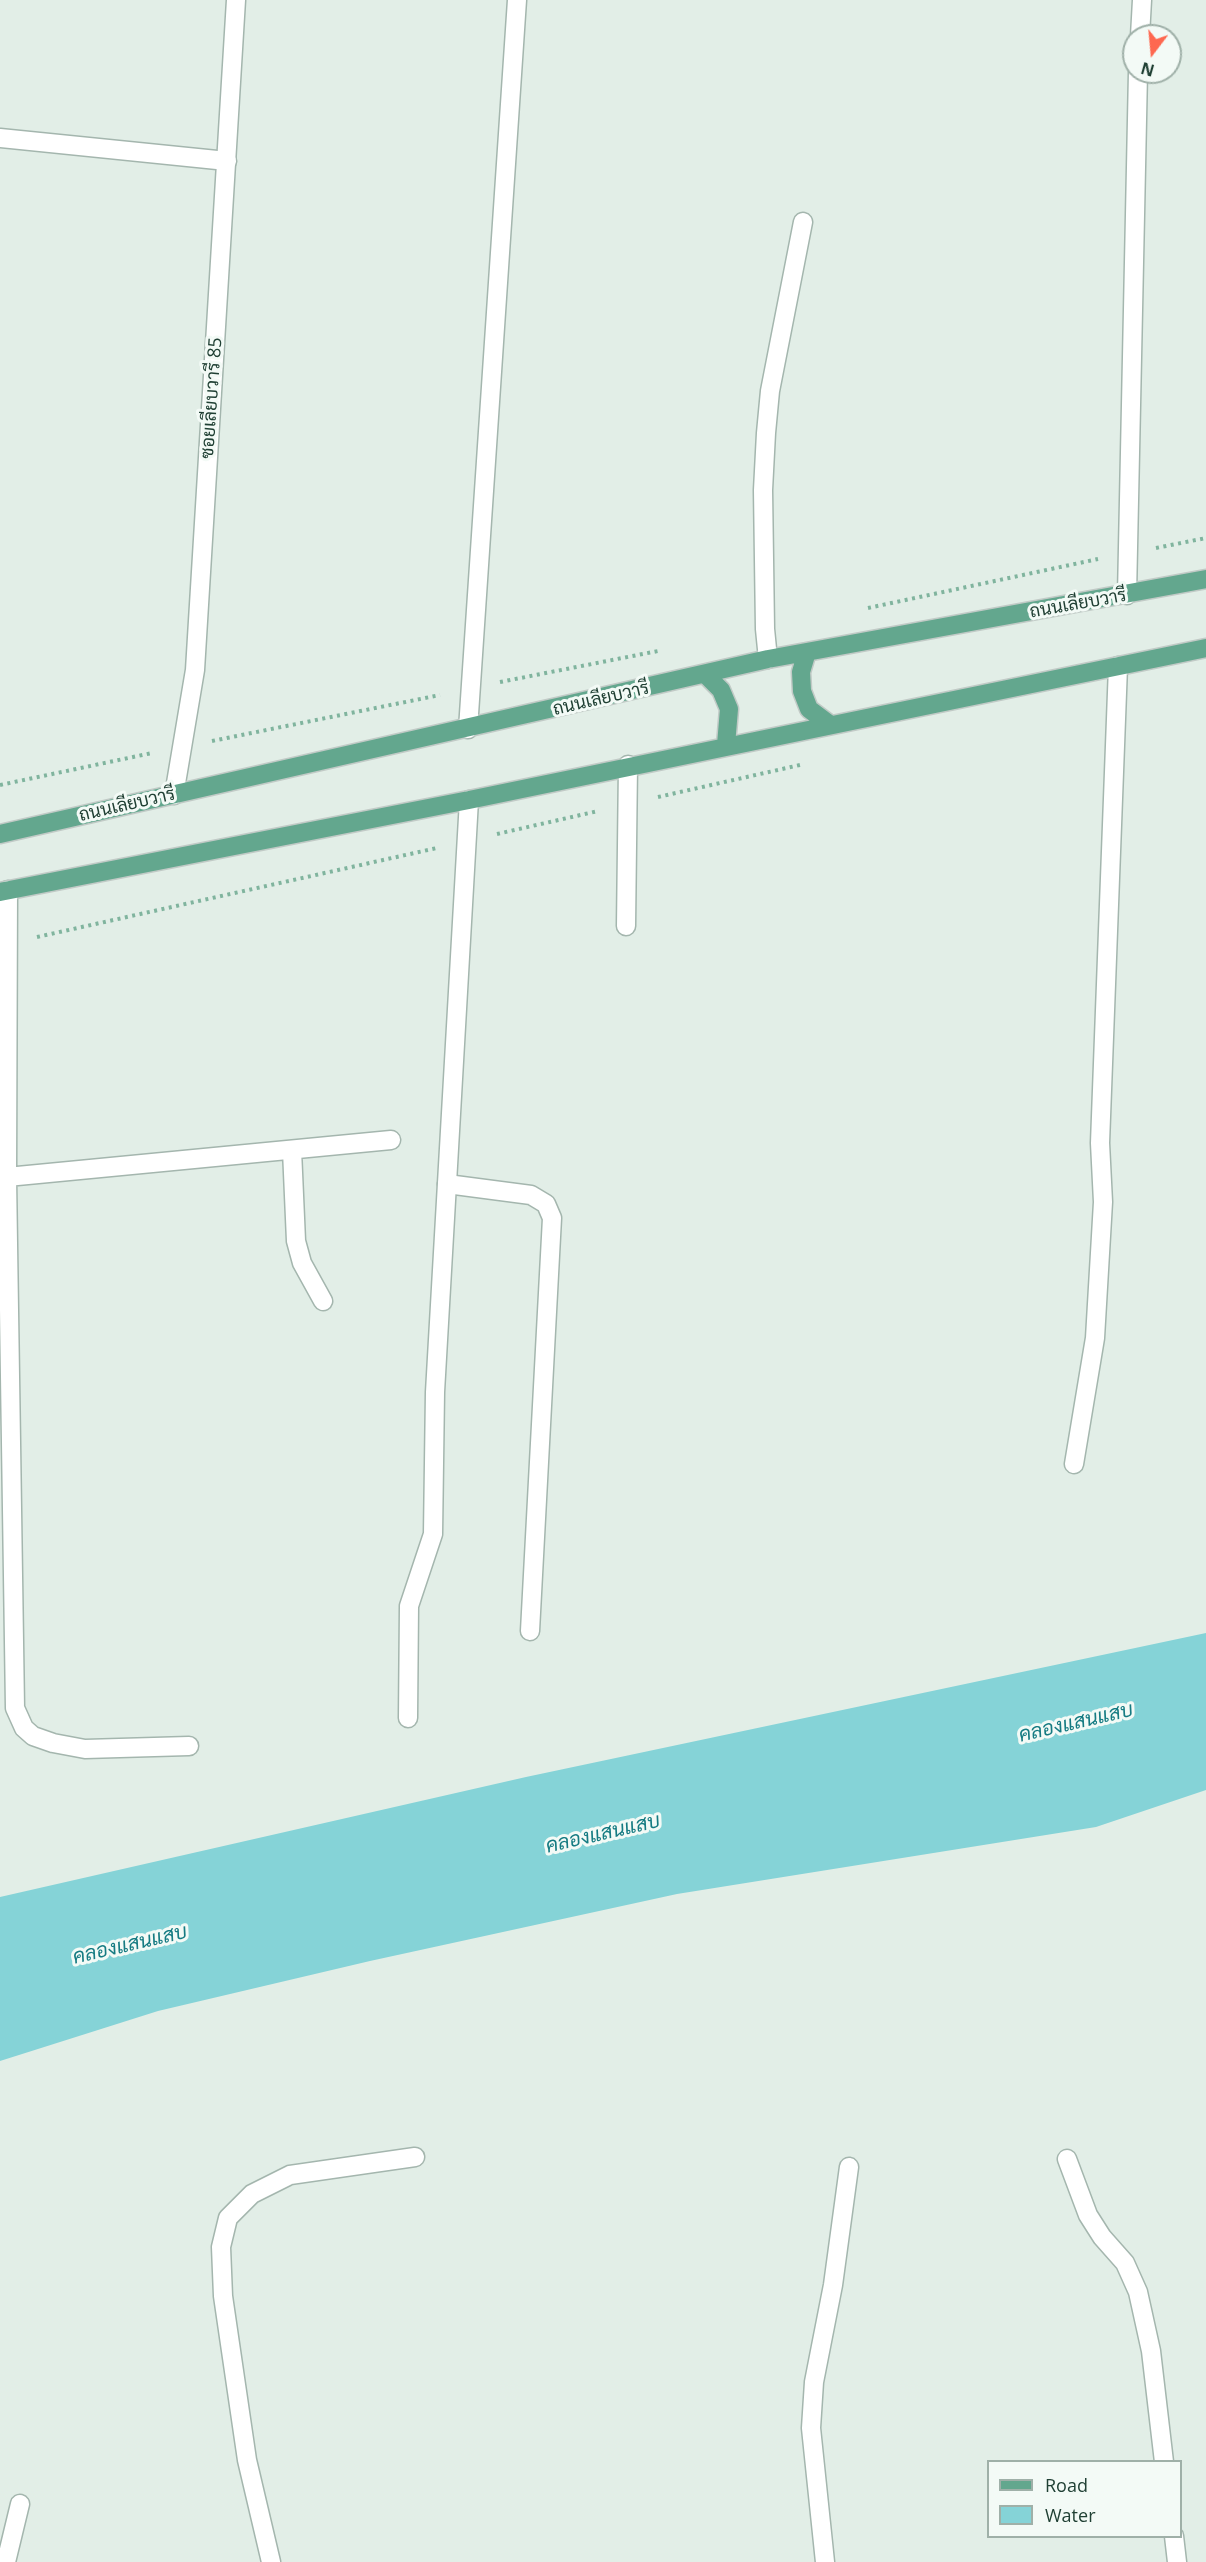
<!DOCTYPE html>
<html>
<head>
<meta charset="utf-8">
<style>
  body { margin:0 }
  #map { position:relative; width:1206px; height:2562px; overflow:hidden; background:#e2eee7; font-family:"Open Sans",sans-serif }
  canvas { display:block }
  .legend { position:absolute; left:987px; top:2460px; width:195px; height:78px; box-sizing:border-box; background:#f3faf6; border:2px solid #9fb0a8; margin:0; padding:8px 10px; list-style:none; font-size:18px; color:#204034 }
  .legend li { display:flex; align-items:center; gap:12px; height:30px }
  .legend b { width:30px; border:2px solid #9fb0a8 }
  .north { position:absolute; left:1122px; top:24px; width:60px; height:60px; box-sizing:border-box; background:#f3faf6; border:2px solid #9fb0a8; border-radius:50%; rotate:196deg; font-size:16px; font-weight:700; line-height:24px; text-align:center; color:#204034 }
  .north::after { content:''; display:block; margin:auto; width:21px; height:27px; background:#fe6850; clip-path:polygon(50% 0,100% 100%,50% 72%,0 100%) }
</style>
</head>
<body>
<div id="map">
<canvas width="1206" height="2562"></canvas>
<ul class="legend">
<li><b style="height:8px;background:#63a78e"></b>Road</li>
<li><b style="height:16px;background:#85d3d7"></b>Water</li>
</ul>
<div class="north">N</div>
</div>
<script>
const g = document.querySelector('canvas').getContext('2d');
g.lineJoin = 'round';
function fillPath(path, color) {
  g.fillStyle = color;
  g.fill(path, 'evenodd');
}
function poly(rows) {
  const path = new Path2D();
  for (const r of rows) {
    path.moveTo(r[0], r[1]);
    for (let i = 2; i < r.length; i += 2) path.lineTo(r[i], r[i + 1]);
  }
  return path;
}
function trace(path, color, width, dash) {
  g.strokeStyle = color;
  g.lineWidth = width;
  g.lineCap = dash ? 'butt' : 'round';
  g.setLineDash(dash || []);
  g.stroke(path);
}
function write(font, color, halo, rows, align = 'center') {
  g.font = font + ' "Open Sans",Sarabun,sans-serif';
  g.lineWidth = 6;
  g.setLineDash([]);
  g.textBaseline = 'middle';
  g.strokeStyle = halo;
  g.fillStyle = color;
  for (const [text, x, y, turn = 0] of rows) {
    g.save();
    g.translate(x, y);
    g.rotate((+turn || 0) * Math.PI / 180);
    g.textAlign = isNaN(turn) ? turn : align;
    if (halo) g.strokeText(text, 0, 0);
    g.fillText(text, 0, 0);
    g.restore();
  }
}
const water = poly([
  [1206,1633,1206,1790,1096,1827,677,1894,370,1961,158,2011,0,2061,0,1897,526,1777]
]);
const path = poly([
  [1156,548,1206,538],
  [868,608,1098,559],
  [500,682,658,651],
  [212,741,440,695],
  [0,785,152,753],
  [658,797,800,765],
  [497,834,598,811],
  [37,937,437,848]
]);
const lane = poly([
  [0,138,227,161],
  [768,659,765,629,763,490,766,433,770,391,803,222],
  [468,729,517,0],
  [626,926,628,765],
  [447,1184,531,1195,546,1204,552,1218,530,1631],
  [1067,2159,1088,2215,1102,2237,1125,2263,1138,2292,1151,2351,1164,2462],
  [1174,2536,1177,2562]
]);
const street = poly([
  [1140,36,1142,0],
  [1127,595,1138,72],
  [174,795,195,670,236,0],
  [8,890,7,1177,15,1708,24,1728,33,1736,53,1743,85,1749,189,1746],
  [292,1150,296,1241,302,1263,323,1301],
  [7,1177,391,1140],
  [1074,1464,1095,1338,1103,1202,1100,1143,1118,666],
  [408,1718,409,1606,433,1534,435,1392,469,800],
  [6,2562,20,2504],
  [271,2562,247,2460,223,2296,221,2247,228,2218,252,2194,290,2175,415,2157],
  [825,2562,811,2428,814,2382,833,2285,849,2167]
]);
const primary = poly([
  [807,652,801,672,802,691,809,709,829,724],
  [705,674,721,690,729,709,726,745],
  [0,834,768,659,1206,579],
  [0,892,469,800,1206,648]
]);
const streetNames = [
  ["ซอยเลียบวารี 85",212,398,-86],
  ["ถนนเลียบวารี",1078,604,-10],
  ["ถนนเลียบวารี",601,699,-13],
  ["ถนนเลียบวารี",127,805,-13]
];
const waterNames = [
  ["คลองแสนแสบ",1076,1723,-13],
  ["คลองแสนแสบ",603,1834,-13],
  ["คลองแสนแสบ",130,1945,-13]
];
fillPath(water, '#85d3d7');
trace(lane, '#a4b6ae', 21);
trace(street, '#a4b6ae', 21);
trace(primary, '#c1cac6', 21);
trace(path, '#80b49e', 4, [3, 4.5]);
trace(lane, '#fff', 18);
trace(street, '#fff', 18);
trace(primary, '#63a78e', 18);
write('18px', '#204034', '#f3faf6', streetNames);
write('italic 20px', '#157b82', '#f3faf6', waterNames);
</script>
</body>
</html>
